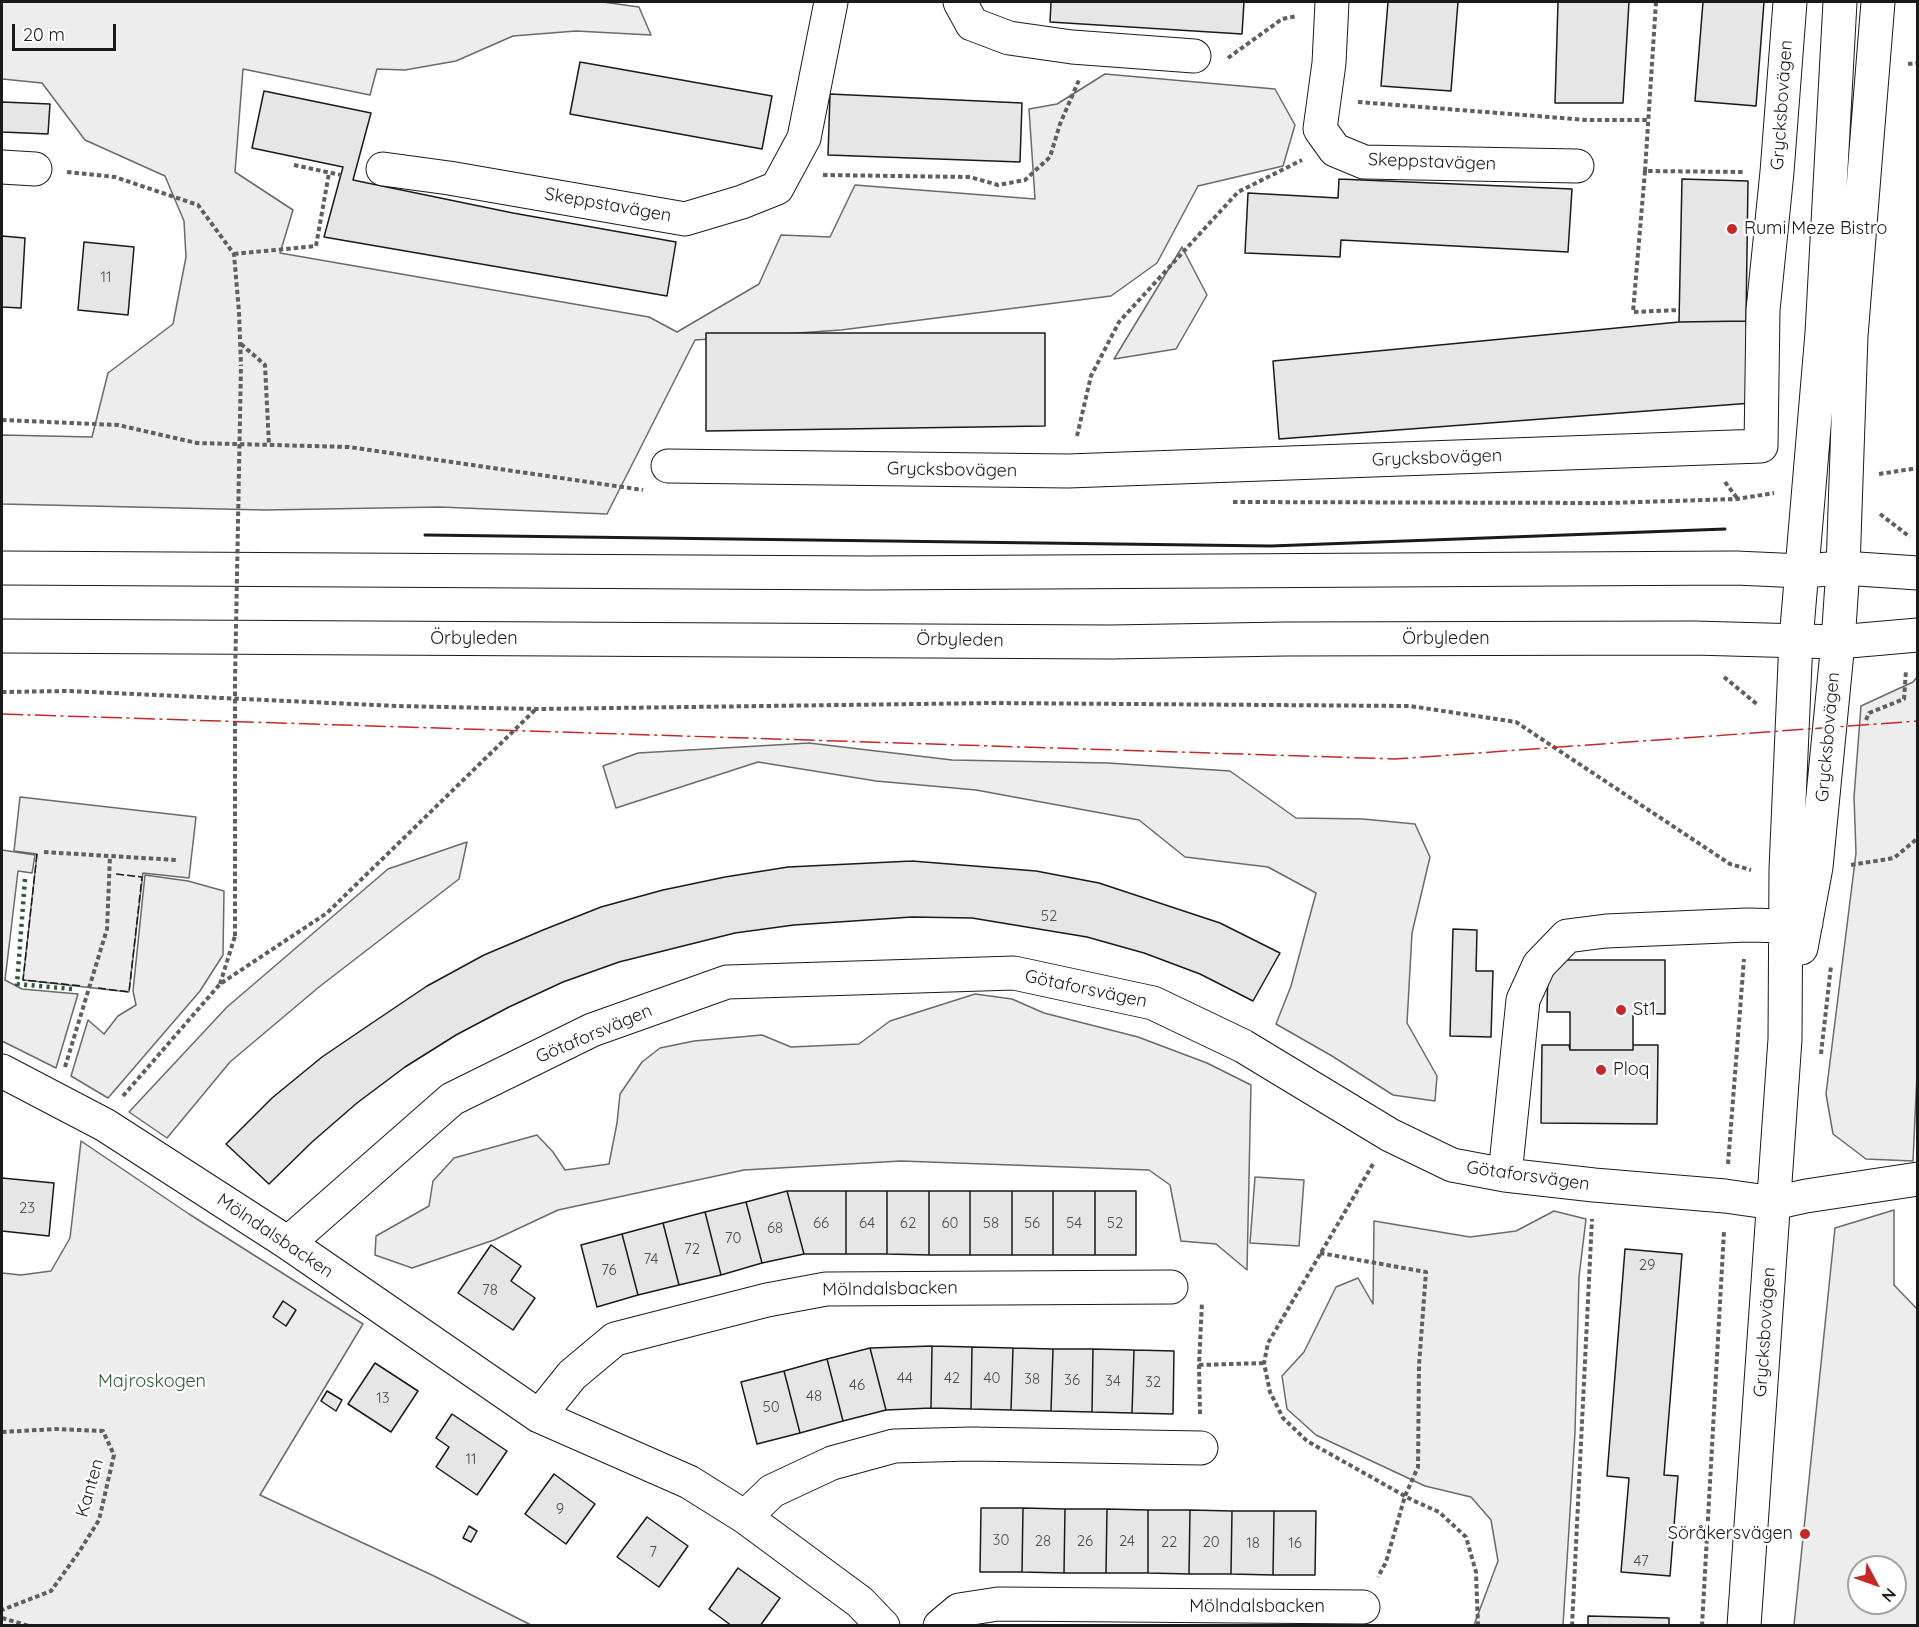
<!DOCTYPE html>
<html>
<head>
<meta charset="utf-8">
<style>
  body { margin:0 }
  #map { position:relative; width:1919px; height:1627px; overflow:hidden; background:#fff; font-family:Quicksand,sans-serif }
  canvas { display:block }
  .frame { position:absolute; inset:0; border:3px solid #1a1a1a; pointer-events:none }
  .north { position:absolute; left:1847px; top:1555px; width:60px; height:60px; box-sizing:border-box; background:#fff; border:2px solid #a3a3a3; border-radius:50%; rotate:131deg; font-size:16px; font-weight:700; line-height:24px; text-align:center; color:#1a1a1a }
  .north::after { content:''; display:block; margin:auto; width:21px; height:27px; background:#c62828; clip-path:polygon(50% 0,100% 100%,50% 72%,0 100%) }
  .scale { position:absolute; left:12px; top:24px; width:104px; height:27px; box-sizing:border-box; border:3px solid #1a1a1a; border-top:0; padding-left:8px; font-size:18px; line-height:21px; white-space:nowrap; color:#1a1a1a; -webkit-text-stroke:4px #fff; paint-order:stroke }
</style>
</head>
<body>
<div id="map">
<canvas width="1919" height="1627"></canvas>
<div class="frame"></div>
<div class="north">N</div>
<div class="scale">20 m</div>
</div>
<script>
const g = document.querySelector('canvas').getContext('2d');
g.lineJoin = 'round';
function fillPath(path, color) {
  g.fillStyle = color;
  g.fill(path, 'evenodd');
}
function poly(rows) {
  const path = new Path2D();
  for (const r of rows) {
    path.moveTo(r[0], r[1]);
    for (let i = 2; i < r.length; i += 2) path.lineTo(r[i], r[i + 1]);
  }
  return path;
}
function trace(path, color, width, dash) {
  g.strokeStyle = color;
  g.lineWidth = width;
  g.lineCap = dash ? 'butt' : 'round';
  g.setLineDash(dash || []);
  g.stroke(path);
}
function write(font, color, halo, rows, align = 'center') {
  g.font = font + ' Quicksand,sans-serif';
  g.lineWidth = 4.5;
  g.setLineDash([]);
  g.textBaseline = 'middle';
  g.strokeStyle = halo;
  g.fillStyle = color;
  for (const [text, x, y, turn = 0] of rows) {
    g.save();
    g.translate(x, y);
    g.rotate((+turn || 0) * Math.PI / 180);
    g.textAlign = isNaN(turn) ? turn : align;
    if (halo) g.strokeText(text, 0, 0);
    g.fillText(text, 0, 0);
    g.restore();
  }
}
const built = poly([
  [2,2,603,2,639,7,651,35,576,31,513,36,456,61,405,70,377,69,370,95,243,69,235,172,293,210,280,253,649,317,677,332,759,284,781,235,830,237,855,185,1035,199,1029,109,1057,104,1105,74,1275,89,1295,125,1283,166,1198,186,1157,263,1111,296,841,330,695,340,607,514,440,507,265,510,2,504,2,435,92,437,108,373,173,324,186,257,184,221,165,176,85,140,42,83,2,79,2,2],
  [1182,247,1207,295,1176,349,1114,359,1182,247],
  [1917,677,1918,1052,1913,1161,1866,1159,1833,1134,1826,1094,1856,853,1854,797,1861,706,1913,682,1917,677],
  [809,743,952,760,1108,763,1230,771,1296,818,1363,819,1415,824,1430,857,1412,933,1407,1023,1437,1076,1435,1101,1393,1095,1332,1056,1276,1024,1291,986,1316,893,1268,867,1185,857,1139,820,976,790,876,781,758,762,616,808,603,766,638,753,809,743],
  [20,797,196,817,189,878,143,873,129,992,23,980,37,854,14,851,20,797],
  [467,842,459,879,319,987,230,1062,167,1138,129,1112,227,1007,388,869,467,842],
  [2,850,35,855,32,873,18,871,5,980,22,989,78,994,56,1068,2,1041,2,850],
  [145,875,188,881,224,891,223,955,200,991,108,1098,71,1076,88,1020,104,1034,118,1016,136,1005,133,991,145,875],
  [975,994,1012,999,1044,1013,1138,1037,1207,1063,1251,1085,1247,1270,1216,1244,1181,1241,1170,1185,1149,1170,901,1161,744,1170,558,1210,494,1240,412,1268,375,1255,376,1236,429,1206,433,1181,454,1158,537,1135,553,1152,565,1170,609,1164,617,1123,620,1094,642,1062,660,1048,694,1041,762,1035,791,1047,859,1044,890,1021,975,994],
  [81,1141,189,1214,363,1324,260,1495,434,1576,531,1625,2,1625,2,1273,21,1275,51,1271,70,1238,81,1141],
  [1255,1177,1304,1180,1299,1246,1250,1243,1255,1177],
  [1894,1210,1894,1285,1917,1309,1917,1625,1794,1625,1835,1228,1894,1210],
  [1859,1567,1895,1567,1895,1603,1859,1603,1859,1567],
  [1554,1211,1586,1219,1579,1277,1575,1432,1563,1625,1474,1625,1498,1561,1491,1520,1471,1497,1425,1486,1316,1435,1287,1409,1282,1376,1304,1352,1336,1287,1358,1278,1373,1304,1374,1221,1470,1237,1516,1231,1554,1211]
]);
const building = poly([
  [1051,2,1244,2,1242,34,1050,22,1051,2],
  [1388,2,1458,2,1451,91,1381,86,1388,2],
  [1558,2,1629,2,1623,103,1555,103,1558,2],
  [1703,2,1764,2,1756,106,1695,101,1703,2],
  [580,62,772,96,762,149,570,114,580,62],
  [264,91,371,113,353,180,513,213,676,242,667,296,324,237,343,167,252,148,264,91],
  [830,94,1022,103,1020,162,828,155,830,94],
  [2,102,50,104,48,134,2,132,2,102],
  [1339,179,1572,189,1568,252,1341,240,1340,257,1245,253,1248,193,1338,198,1339,179],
  [1682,179,1748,181,1746,321,1679,322,1682,179],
  [2,236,25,238,21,308,2,307,2,236],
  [84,242,134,247,128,315,78,310,84,242],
  [1746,321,1752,403,1279,439,1273,361,1679,322,1746,321],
  [706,333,1045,333,1045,426,706,431,706,333],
  [912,861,1036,871,1099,883,1220,923,1280,953,1253,1001,1200,974,1144,953,1087,937,972,918,912,917,794,925,735,933,619,962,563,982,509,1007,456,1035,405,1067,357,1103,312,1142,269,1184,226,1144,272,1098,322,1057,375,1021,427,986,484,955,543,930,601,907,663,890,725,877,788,867,912,861],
  [1453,929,1477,930,1476,971,1493,971,1491,1037,1450,1036,1453,929],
  [1548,960,1665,960,1665,1014,1633,1013,1633,1050,1570,1050,1570,1012,1547,1012,1548,960],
  [1542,1045,1569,1045,1570,1050,1633,1050,1633,1045,1658,1045,1657,1124,1541,1123,1542,1045],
  [2,1178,54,1183,49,1236,2,1231,2,1178],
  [787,1191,804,1254,762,1263,746,1202,787,1191],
  [787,1191,846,1191,846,1254,804,1254,787,1191],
  [846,1191,887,1191,887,1254,846,1254,846,1191],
  [887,1191,929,1191,929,1255,887,1254,887,1191],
  [929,1191,970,1191,970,1255,929,1255,929,1191],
  [970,1191,1012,1191,1012,1255,970,1255,970,1191],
  [1012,1191,1053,1191,1053,1255,1012,1255,1012,1191],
  [1053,1191,1095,1191,1095,1255,1053,1255,1053,1191],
  [1095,1191,1136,1191,1136,1255,1095,1255,1095,1191],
  [746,1202,762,1263,721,1275,705,1212,746,1202],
  [705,1212,721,1275,679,1285,663,1223,705,1212],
  [663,1223,679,1285,638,1295,622,1234,663,1223],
  [622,1234,638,1295,597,1307,581,1245,622,1234],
  [491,1245,521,1266,511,1281,535,1298,513,1330,458,1293,491,1245],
  [1625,1249,1682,1254,1664,1475,1678,1476,1670,1576,1621,1572,1629,1478,1607,1476,1625,1249],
  [283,1301,296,1310,286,1326,273,1317,283,1301],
  [932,1346,931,1408,886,1410,870,1348,932,1346],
  [932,1346,972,1347,971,1409,931,1408,932,1346],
  [972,1347,1013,1348,1011,1410,971,1409,972,1347],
  [870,1348,886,1410,843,1421,827,1359,870,1348],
  [1013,1348,1053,1349,1051,1411,1011,1410,1013,1348],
  [1053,1349,1093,1349,1092,1412,1051,1411,1053,1349],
  [1093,1349,1134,1350,1132,1413,1092,1412,1093,1349],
  [1134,1350,1174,1351,1173,1414,1132,1413,1134,1350],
  [827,1359,843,1421,800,1433,784,1371,827,1359],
  [375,1363,418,1391,391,1432,348,1404,375,1363],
  [784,1371,800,1433,757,1444,741,1382,784,1371],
  [327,1391,342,1400,336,1411,321,1401,327,1391],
  [452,1414,507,1451,477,1495,436,1467,449,1447,436,1438,452,1414],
  [554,1474,595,1504,566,1544,525,1514,554,1474],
  [981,1508,1023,1508,1022,1572,980,1572,981,1508],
  [1023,1508,1065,1509,1064,1573,1022,1572,1023,1508],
  [1065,1509,1107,1509,1106,1573,1064,1573,1065,1509],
  [1107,1509,1148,1510,1148,1573,1106,1573,1107,1509],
  [1148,1510,1190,1510,1189,1574,1148,1573,1148,1510],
  [1190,1510,1232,1511,1231,1574,1189,1574,1190,1510],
  [1232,1511,1274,1511,1273,1575,1231,1574,1232,1511],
  [1274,1511,1316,1511,1315,1575,1273,1575,1274,1511],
  [647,1517,688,1546,659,1587,617,1557,647,1517],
  [469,1526,477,1531,471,1542,463,1538,469,1526],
  [738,1568,780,1598,760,1626,732,1626,709,1609,738,1568],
  [1588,1616,1669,1618,1669,1626,1588,1626,1588,1616]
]);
const path = poly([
  [1656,2,1645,171,1743,172],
  [1228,58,1282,19,1297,16],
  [1908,64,1918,63],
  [1358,102,1587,120,1647,120],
  [294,165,341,175],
  [1645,171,1633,312,1679,310],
  [67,172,115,177,198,205,234,254,239,312,241,365],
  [823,175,970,177,998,185,1025,180,1050,157,1060,124,1079,80],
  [234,254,316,246,329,173],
  [241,344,265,365,269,445],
  [2,420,118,425,197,443,349,447,643,490],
  [1077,436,1091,376,1119,322,1238,192,1302,160],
  [1879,474,1918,468],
  [1725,482,1737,498],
  [1233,502,1608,503,1737,499,1774,493],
  [1880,514,1910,537],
  [1724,677,1758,705],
  [2,692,68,691,397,706,537,709,992,703,1410,706,1516,722,1730,864,1751,870],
  [1866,720,1869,713,1904,699,1906,670],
  [44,852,176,860],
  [1851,865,1894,858,1918,838],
  [220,984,235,936],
  [1821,1054,1831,966],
  [65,1067,107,929,110,856],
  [123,1096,220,984,327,913,536,709],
  [1373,1164,1268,1343,1264,1363,1270,1392,1283,1418,1307,1441,1412,1500,1439,1512,1466,1537,1476,1572,1478,1626],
  [1728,1164,1744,959],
  [1320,1253,1426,1272,1419,1365,1418,1467,1405,1496,1386,1562,1378,1577],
  [1199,1365,1264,1363],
  [1200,1414,1199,1365,1202,1302],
  [2,1432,56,1429,103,1431,114,1455,99,1520,79,1552,51,1591,2,1610],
  [2,1618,29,1626],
  [1572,1626,1592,1219],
  [1702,1626,1724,1231]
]);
const minor = poly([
  [960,2,972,24,1009,38,1072,47,1194,56],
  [1332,2,1329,63,1320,129,1335,150,1364,162,1577,166],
  [2,167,35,169],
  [383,169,449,178,685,219,742,202,777,188,804,138,831,2],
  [668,466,1068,471,1761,446,1763,310,1777,172,1790,2],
  [1801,948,1816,867,1838,642,1843,568,1851,336,1878,2],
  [2,1071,105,1125,288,1243,539,1416,689,1482,745,1517,860,1602,883,1626],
  [1505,1175,1523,1000,1539,965,1567,936,1606,931,1747,925,1786,926,1806,923],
  [288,1243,452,1099,592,1030,727,982,1014,973,1153,1003,1243,1046,1390,1135,1452,1165,1505,1175,1594,1185,1725,1196,1774,1203,1806,1196,1918,1179],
  [539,1416,572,1375,615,1339,767,1300,826,1289,1171,1287],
  [745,1517,772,1491,832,1463,894,1446,972,1444,1201,1448],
  [940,1626,959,1610,998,1604,1363,1607],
  [1744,1626,1785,1039,1786,869,1796,640,1822,333,1840,2]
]);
const major = poly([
  [2,568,868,573,1736,568,1802,571,1843,568,1918,573],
  [2,636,1112,642,1285,639,1694,638,1838,642,1918,635]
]);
const pathBridge = poly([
  [235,936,235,681,241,365]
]);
const hedge = poly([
  [25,879,17,984,72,989]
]);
const fence = poly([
  [37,854,23,980,82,986],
  [98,988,129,992,142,877,116,874]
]);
const wall = poly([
  [425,535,1271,546,1725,529]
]);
const power = poly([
  [2,714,1395,759,1918,721]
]);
const markers = [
  [1732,229,6,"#c62828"],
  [1621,1010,6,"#c62828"],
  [1601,1070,6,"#c62828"],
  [1805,1534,6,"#c62828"]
];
const numberNames = [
  ["11",106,277],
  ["52",1049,916],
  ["23",27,1208],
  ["66",821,1223],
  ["64",867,1223],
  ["62",908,1223],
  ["60",950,1223],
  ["58",991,1223],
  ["56",1032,1223],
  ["54",1074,1223],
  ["52",1115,1223],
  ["68",775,1228],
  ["70",733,1238],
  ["72",692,1249],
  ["74",651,1259],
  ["29",1647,1265],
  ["76",609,1270],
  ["78",490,1290],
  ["44",905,1378],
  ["42",952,1378],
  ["40",992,1378],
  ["38",1032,1379],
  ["36",1072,1380],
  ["34",1113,1381],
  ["32",1153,1382],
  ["46",857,1385],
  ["48",814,1396],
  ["13",383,1398],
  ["50",771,1407],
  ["11",471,1459],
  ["9",560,1509],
  ["30",1001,1540],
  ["28",1043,1541],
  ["26",1085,1541],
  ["24",1127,1541],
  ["22",1169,1542],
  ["20",1211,1542],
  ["18",1253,1543],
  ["16",1295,1543],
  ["7",653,1552],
  ["47",1641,1561]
];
const streetNames = [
  ["Grycksbovägen",1782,105,-86],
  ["Skeppstavägen",1432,162,2],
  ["Skeppstavägen",608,205,10],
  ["Grycksbovägen",1437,458,-2],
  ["Grycksbovägen",952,470,1],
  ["Örbyleden",474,639],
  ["Örbyleden",1446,639],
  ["Örbyleden",960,640,1],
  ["Grycksbovägen",1828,737,-85],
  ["Götaforsvägen",1086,989,12],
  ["Götaforsvägen",594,1034,-23],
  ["Götaforsvägen",1528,1176,8],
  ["Mölndalsbacken",275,1236,34],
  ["Mölndalsbacken",890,1289,-1],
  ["Grycksbovägen",1765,1332,-86],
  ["Kanten",90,1488,-74],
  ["Mölndalsbacken",1257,1607]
];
const poiNames = [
  ["Rumi Meze Bistro",1744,229],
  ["St1",1633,1010],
  ["Ploq",1613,1070],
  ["Söråkersvägen",1793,1534,"right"]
];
const parkNames = [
  ["Majroskogen",152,1382]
];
fillPath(built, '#ededed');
trace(built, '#6a6a6a', 1.5);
fillPath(building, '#e6e6e6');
trace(building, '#1a1a1a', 1.5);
trace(minor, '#1a1a1a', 35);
trace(major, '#1a1a1a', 35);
trace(path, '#5f5f5f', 4, [4.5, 3]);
trace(minor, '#fff', 33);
trace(major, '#fff', 33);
trace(pathBridge, '#5f5f5f', 4, [4.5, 3]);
trace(hedge, '#2b5a34', 4.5, [3, 4.5]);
trace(fence, '#1a1a1a', 1.5, [8, 3]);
trace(wall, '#1a1a1a', 3);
trace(power, '#c62828', 1.5, [21, 4.5, 3, 4.5]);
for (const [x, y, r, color] of markers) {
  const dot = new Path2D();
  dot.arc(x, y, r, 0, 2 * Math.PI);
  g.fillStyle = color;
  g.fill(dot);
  trace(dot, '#fff', 2);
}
write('15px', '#4d4d4d', null, numberNames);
write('18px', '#1a1a1a', '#fff', streetNames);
write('18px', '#1a1a1a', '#fff', poiNames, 'left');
write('18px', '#2b5a34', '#fff', parkNames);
</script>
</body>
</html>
